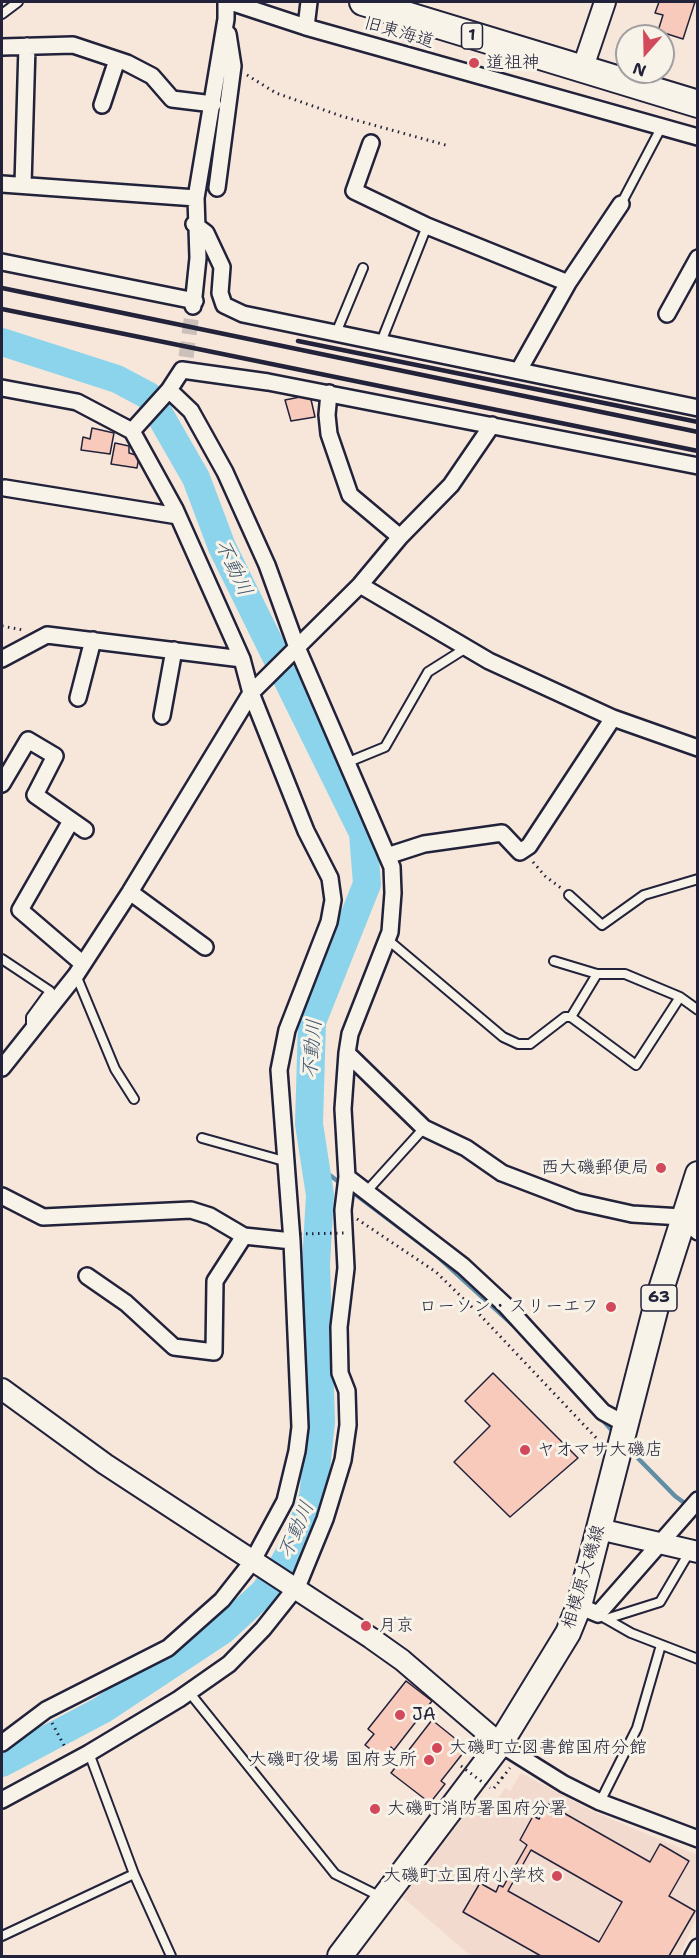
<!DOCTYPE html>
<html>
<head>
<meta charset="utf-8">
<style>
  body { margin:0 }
  #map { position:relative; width:699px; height:1958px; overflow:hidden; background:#f7e7da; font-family:"Shantell Sans",sans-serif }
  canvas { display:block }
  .frame { position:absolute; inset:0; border:3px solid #22223b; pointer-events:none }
  .north { position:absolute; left:615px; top:24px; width:60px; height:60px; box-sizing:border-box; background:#f7f3e8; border:2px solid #a29fa3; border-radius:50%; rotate:200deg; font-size:16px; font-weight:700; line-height:24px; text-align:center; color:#22223b }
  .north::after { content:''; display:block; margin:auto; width:21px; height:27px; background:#d1495b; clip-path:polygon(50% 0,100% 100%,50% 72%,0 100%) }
</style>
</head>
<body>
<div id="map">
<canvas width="699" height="1958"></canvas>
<div class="frame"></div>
<div class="north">N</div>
</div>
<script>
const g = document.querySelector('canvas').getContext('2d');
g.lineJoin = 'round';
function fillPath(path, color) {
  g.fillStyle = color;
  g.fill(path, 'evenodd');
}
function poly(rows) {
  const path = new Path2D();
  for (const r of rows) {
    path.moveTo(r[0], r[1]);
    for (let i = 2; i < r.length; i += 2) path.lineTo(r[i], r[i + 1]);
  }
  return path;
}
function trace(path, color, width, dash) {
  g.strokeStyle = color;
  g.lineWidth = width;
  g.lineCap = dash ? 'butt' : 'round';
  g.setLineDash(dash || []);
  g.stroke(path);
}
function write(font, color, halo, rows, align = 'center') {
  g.font = font + ' "Shantell Sans","Klee One",sans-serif';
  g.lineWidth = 6;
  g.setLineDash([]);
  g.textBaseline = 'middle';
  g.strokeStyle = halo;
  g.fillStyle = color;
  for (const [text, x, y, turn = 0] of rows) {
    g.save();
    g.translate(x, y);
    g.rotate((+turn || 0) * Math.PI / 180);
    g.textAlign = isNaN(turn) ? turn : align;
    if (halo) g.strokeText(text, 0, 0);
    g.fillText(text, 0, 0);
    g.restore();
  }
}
const built = poly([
  [521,1773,592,1811,697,1855,697,1915,680,1956,471,1956,401,1896,480,1796,495,1803,505,1788,510,1791]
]);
const stream = poly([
  [315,1164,437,1256,513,1325],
  [599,1416,615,1434],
  [627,1447,675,1496,698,1513]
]);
const river = poly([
  [2,342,117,379,149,396,196,478,222,547,363,833,367,884,312,1022,309,1124,320,1195,316,1264,321,1422,313,1497,297,1539,283,1565,264,1592,223,1630,102,1710,2,1763]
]);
const building = poly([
  [659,2,695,2,683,39,658,31,663,15,655,13,659,2],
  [310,395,315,417,291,421,285,400,310,395],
  [92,428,114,433,110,454,81,450,83,437,90,439,92,428],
  [115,443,129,446,129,453,139,456,137,468,111,464,115,443],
  [493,1373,578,1458,510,1517,454,1462,490,1426,465,1401,493,1373],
  [406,1681,432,1701,394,1750,391,1747,382,1758,365,1745,374,1734,368,1729,406,1681],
  [432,1720,467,1748,441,1781,445,1784,430,1803,391,1773,432,1720],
  [548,1804,650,1862,660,1844,689,1861,669,1896,695,1911,669,1956,541,1956,463,1912,480,1883,496,1892,499,1885,503,1887,527,1845,520,1840,533,1816,539,1819,548,1804],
  [531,1850,622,1902,599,1942,508,1891,531,1850]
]);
const minorTunnel = poly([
  [186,357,193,306]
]);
const path = poly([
  [247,75,276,93,341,116,449,146],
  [2,626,23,630],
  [533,862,545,876,561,888],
  [357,1219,436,1272,480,1315,601,1443],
  [52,1723,66,1749],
  [502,1778,510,1768],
  [494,1788,502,1778,500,1776]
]);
const service = poly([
  [2,14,18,2],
  [621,204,661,128],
  [336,333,363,268],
  [381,342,427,226],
  [346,763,385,747,428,672,466,648],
  [569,895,602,925,644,895,698,879],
  [387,939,503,1037,518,1044,530,1044,565,1017,571,1017],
  [2,959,50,991,31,1017,31,1028],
  [554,961,597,974,625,974,680,997,698,1010],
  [597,974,571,1017,636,1065,680,997],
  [76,975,115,1069,134,1099],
  [202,1138,284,1161],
  [366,1192,424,1128],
  [603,1617,631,1633,698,1659],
  [606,1619,660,1602,690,1551],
  [189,1692,335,1874,381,1897],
  [89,1753,134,1874,171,1956],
  [600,1802,637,1728,661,1645],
  [2,1936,134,1874]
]);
const minor = poly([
  [230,2,306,27,698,137],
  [306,27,309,2],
  [2,47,73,45,127,63,152,76,172,99,213,104],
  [102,105,117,60],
  [371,143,354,191,427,226,568,283],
  [2,184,196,198],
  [23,185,27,46],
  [217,188,233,66,228,34],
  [194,224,206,233,222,267,220,293,224,305,243,314,698,408],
  [2,262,195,301],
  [193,306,198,258,196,198,226,19,226,2],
  [667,314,698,258],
  [519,370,568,283,621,204],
  [2,388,77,402,132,431,175,509,242,659,251,693,306,831,330,878,333,900,329,922,287,1030,279,1070,292,1241,300,1427,297,1451,285,1501,252,1562,222,1600,168,1648,46,1710,2,1743],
  [169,390,191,411,225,472,267,565,296,645,392,867,393,893,390,932,350,1034,347,1053,424,1128,466,1148,502,1173,578,1202,632,1214,682,1217,698,1232],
  [329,393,327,415,329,434,350,495,400,537],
  [132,431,169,390,182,370,268,382,698,466],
  [5,488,178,516],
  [360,585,489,661,613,718],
  [2,659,47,635,242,659],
  [78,698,93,640],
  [162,716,174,650],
  [2,784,28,740,55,756,35,795,85,830],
  [71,821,20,910,83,964],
  [387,856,424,844,502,833,520,852,529,846,613,718,698,748],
  [130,892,205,947],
  [2,1068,76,975,130,892,251,693,360,585,400,537,451,485,492,425],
  [347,1177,343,1109,347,1053],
  [2,1196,43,1217,191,1210,210,1216,244,1236,292,1241],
  [87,1276,126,1303,174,1347,214,1352,215,1281,244,1236],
  [579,1606,598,1614,698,1500],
  [500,1744,564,1784,600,1802,698,1839],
  [2,1800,89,1753,179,1699,229,1664,263,1629,298,1585,325,1519,343,1460,348,1425,347,1391,340,1373,339,1327,346,1268,343,1210,347,1177,463,1266,505,1305,603,1412,625,1424],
  [693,1956,698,1947]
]);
const tertiary = poly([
  [582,70,605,2],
  [2,1389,105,1464,371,1638,402,1660,500,1744],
  [599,1529,698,1552]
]);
const primary = poly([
  [340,1956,500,1744,568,1633,579,1606,658,1299,698,1174]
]);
const trunk = poly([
  [363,2,698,104]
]);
const rail = poly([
  [2,288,698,432],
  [2,309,698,451],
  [298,341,698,422]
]);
const pathBridge = poly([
  [300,1234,344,1233],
  [461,1766,490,1788]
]);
const markers = [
  [474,63,6,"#d1495b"],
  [661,1168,6,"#d1495b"],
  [611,1307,6,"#d1495b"],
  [525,1450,6,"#d1495b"],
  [366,1626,6,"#d1495b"],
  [400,1715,6,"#d1495b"],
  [437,1748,6,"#d1495b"],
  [429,1760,6,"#d1495b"],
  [375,1809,6,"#d1495b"],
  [557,1876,6,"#d1495b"]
];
const shields = [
  [472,36,21],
  [659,1298,36]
];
const shieldNames = [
  ["1",472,36],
  ["63",659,1298]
];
const streetNames = [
  ["旧東海道",399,33,16],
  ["相模原大磯線",584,1577,-73]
];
const poiNames = [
  ["道祖神",486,63],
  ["西大磯郵便局",649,1168,"right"],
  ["ローソン・スリーエフ",599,1307,"right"],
  ["ヤオマサ大磯店",537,1450],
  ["月京",378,1626],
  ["JA",412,1715],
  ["大磯町立図書館国府分館",449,1748],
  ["大磯町役場 国府支所",417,1760,"right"],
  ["大磯町消防署国府分署",387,1809],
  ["大磯町立国府小学校",545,1876,"right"]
];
const waterNames = [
  ["不動川",233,568,65],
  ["不動川",313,1049,-85],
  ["不動川",297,1530,-66]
];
fillPath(built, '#f3dace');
trace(stream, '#618da5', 4.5);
trace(river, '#8bd4ec', 28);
fillPath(building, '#f7cabb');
trace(building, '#22223b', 1.5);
trace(minorTunnel, '#ccc0ba', 15, [15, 8]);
trace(service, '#22223b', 12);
trace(minor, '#22223b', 20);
trace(tertiary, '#22223b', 24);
trace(primary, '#22223b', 28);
trace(trunk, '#22223b', 30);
trace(path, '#22223b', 3, [1.5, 4.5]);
trace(service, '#f7f3e8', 8);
trace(minor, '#f7f3e8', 15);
trace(tertiary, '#f7f3e8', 20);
trace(primary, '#f7f3e8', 24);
trace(trunk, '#f7f3e8', 26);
trace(rail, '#22223b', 4.5);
trace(pathBridge, '#22223b', 3, [1.5, 4.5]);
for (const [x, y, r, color] of markers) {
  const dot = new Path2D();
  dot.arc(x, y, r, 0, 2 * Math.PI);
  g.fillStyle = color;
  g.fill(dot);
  trace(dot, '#f7f3e8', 2);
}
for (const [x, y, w] of shields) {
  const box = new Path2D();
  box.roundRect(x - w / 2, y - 13, w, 26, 4.5);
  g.fillStyle = '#f7f3e8';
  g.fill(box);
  trace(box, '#22223b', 1.5);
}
write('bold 16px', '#22223b', null, shieldNames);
write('18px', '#22223b', '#f7f3e8', streetNames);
write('18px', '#22223b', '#f7f3e8', poiNames, 'left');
write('italic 20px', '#425770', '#f7f3e8', waterNames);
</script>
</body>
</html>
